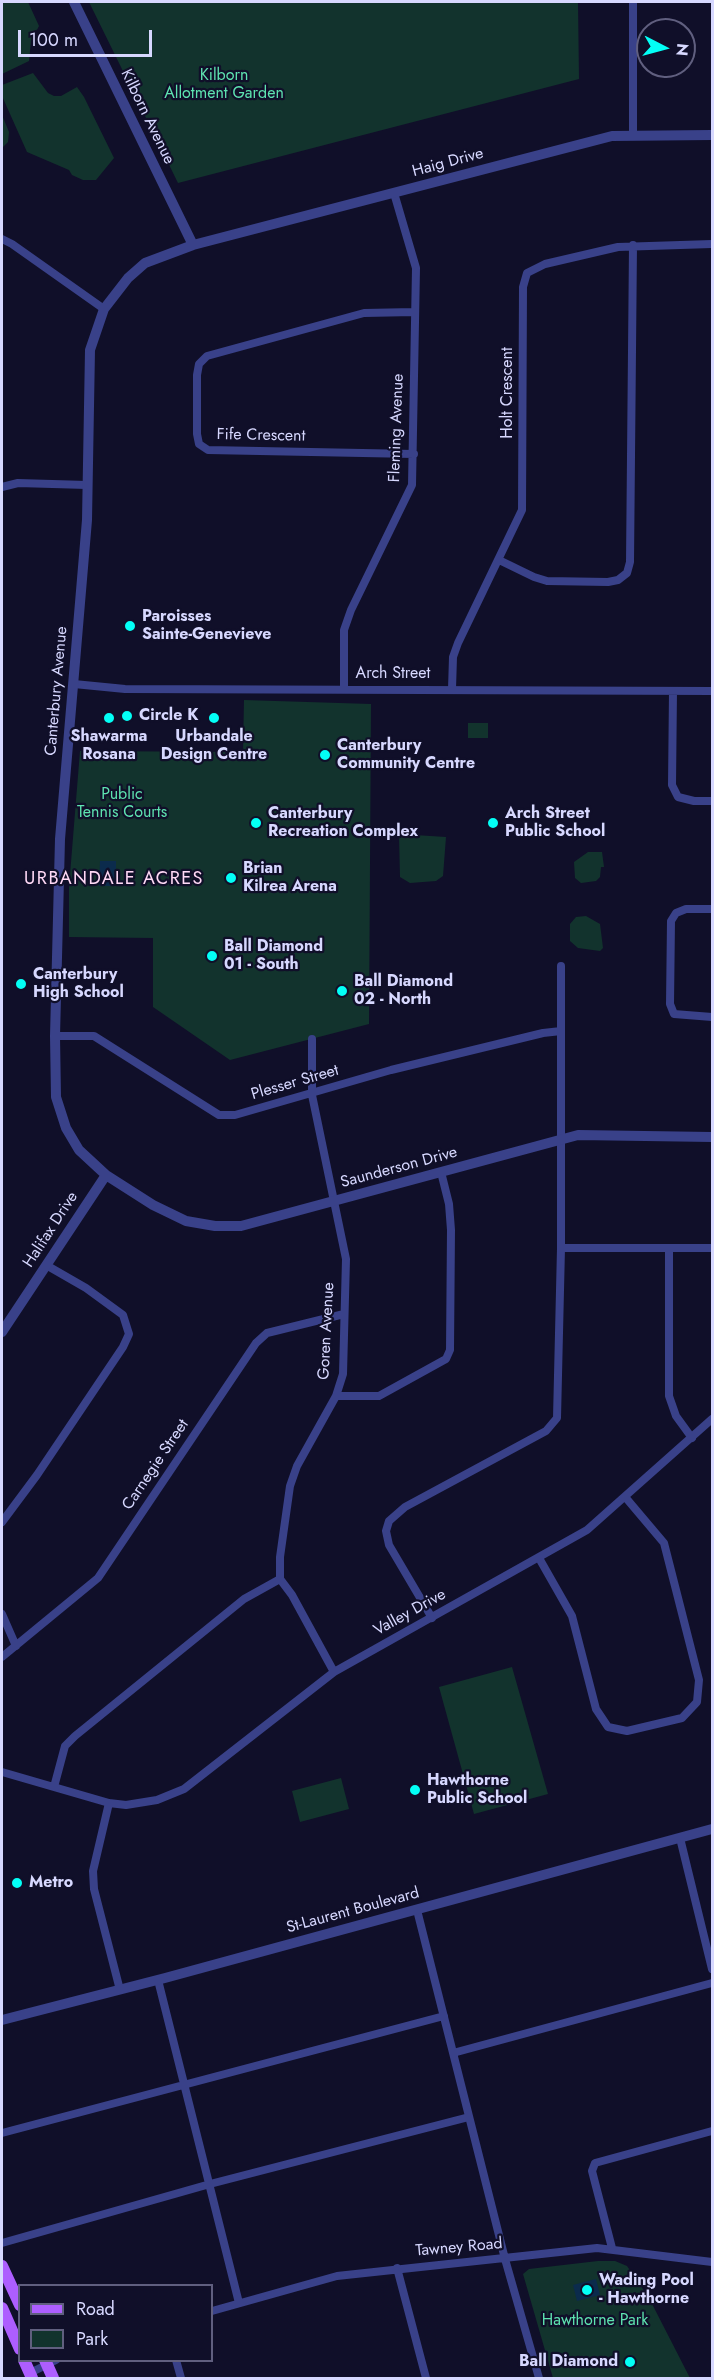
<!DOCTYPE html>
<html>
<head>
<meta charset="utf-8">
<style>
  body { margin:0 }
  #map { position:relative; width:714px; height:2380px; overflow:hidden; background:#100f29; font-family:Jost,sans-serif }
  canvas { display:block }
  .frame { position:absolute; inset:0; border:3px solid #d7d8ff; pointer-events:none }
  .legend { position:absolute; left:18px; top:2284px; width:195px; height:78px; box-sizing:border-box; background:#100f29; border:2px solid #605f7f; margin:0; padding:8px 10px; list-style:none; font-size:18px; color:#d7d8ff }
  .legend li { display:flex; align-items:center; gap:12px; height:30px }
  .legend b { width:30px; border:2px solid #605f7f }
  .north { position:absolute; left:636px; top:18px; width:60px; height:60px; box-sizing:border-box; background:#100f29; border:2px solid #605f7f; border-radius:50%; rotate:96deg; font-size:16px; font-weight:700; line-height:24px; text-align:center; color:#d7d8ff }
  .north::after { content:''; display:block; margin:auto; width:21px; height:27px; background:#03fff6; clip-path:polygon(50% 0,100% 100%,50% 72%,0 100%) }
  .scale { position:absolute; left:18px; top:30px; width:134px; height:27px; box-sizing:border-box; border:3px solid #d7d8ff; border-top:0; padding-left:8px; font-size:18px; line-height:21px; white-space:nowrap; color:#d7d8ff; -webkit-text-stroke:4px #100f29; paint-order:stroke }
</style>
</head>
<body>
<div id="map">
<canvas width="714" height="2380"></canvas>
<div class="frame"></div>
<ul class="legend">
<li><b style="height:8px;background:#ad5eff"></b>Road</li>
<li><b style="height:16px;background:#12332d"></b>Park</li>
</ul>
<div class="north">N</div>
<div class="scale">100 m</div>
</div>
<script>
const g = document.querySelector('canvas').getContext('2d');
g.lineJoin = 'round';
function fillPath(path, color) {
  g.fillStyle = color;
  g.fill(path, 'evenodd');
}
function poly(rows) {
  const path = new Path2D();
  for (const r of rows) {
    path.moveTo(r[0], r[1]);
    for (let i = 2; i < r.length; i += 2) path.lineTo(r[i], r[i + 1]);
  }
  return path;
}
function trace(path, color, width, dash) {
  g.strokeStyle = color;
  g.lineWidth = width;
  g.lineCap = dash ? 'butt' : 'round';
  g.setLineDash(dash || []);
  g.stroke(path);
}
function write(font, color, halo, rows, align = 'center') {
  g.font = font + ' Jost,sans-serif';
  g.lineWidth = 4.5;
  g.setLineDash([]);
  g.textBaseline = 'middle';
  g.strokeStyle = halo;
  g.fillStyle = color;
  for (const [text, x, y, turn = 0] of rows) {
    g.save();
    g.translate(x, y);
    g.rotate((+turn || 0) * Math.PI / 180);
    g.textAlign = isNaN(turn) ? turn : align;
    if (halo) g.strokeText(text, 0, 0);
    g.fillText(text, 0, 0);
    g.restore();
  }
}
const green = poly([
  [2,2,28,2,39,26,31,41,29,61,2,74],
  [89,2,578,2,579,79,178,183],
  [33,73,48,93,54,96,61,96,77,87,84,97,114,158,96,180,83,180,72,175,69,170,27,152,2,96,2,85],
  [2,115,9,132,8,142,2,148],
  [244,700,371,704,369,1024,230,1060,153,1007,153,938,69,937,69,887,80,751,243,752],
  [468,723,488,723,488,738,468,738],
  [399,834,446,837,443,876,436,881,410,883,400,877],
  [588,852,602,852,604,867,601,867,600,877,596,881,581,883,575,878,574,862],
  [586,916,600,924,603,948,600,951,578,948,570,941,570,924,576,917],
  [512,1667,548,1794,474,1814,439,1687],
  [341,1778,349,1809,300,1822,292,1791],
  [598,2261,615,2261,627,2266,649,2298,690,2378,553,2378,523,2274,529,2269]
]);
const water = poly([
  [100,861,116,861,116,886,99,886],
  [596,2279,600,2295,577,2301,573,2285]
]);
const minor = poly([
  [633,2,633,134],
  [2,239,12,244,104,309],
  [414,454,208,450,199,444,197,434,197,375,199,364,207,356,364,313,414,312],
  [2,487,18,483,87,485],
  [499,560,534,577,547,581,608,582,618,580,627,573,630,562,633,245],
  [74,684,125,689,712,691],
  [344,689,344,630,351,610,412,485,416,268,394,193],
  [452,689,453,657,458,643,522,510,523,287,527,273,545,264,618,247,712,244],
  [673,691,672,785,678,797,694,801,712,801],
  [712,909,686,909,676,913,671,921,670,1004,674,1014,712,1017],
  [55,1036,94,1036,219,1115,235,1115,391,1070,543,1033,561,1031],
  [312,1039,312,1095,346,1259,343,1374,336,1396,297,1466,290,1486,280,1557,280,1579,292,1595,334,1672],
  [561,1248,712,1248],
  [669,1248,669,1396,676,1416,692,1438],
  [336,1396,379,1396,446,1359,450,1350,451,1230,449,1204,441,1172],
  [2,1522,37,1475,123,1347,129,1334,123,1315,86,1288,46,1265],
  [539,1558,572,1616,596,1709,608,1727,627,1731,682,1718,697,1702,699,1680,664,1543,626,1498],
  [2,1614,16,1646],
  [432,1618,389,1545,386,1531,389,1521,405,1507,546,1431,557,1418,561,1248,561,966],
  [2,1657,98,1578,256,1343,267,1333,344,1314],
  [2,1772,109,1803,126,1805,157,1800,184,1789,334,1672,587,1530,712,1419],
  [54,1787,65,1746,75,1736,244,1599,280,1579],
  [109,1803,93,1871,94,1889,120,1990],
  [680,1838,712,1969],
  [417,1910,505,2259,539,2378],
  [158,1980,239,2303],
  [453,2053,712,1983],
  [2,2133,444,2016],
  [2,2243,210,2184,469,2117],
  [612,2248,592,2171,595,2163,712,2131],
  [397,2268,426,2378],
  [212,2311,337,2276,597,2248,712,2262],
  [176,2360,181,2378],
  [30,2373,56,2360]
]);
const tertiary = poly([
  [74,2,193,245],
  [712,135,612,136,193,245,145,263,128,278,104,309,90,350,87,520,60,839,55,1036,56,1097,66,1128,79,1150,106,1175,153,1205,186,1221,215,1226,241,1226,578,1135,712,1137],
  [2,1332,106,1175],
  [2,2020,165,1978,712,1829]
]);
const primary = poly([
  [2,2266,20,2305],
  [2,2308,20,2349],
  [24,2360,32,2378],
  [45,2360,53,2378]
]);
const markers = [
  [130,626,6,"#03fff6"],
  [127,716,6,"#03fff6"],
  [109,718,6,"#03fff6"],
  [214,718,6,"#03fff6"],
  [325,755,6,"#03fff6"],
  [256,823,6,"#03fff6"],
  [493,823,6,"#03fff6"],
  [231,878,6,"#03fff6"],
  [212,956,6,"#03fff6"],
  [21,984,6,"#03fff6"],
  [342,991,6,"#03fff6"],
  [415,1790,6,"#03fff6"],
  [17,1883,6,"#03fff6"],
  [587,2290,6,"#03fff6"],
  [630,2362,6,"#03fff6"]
];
const parkNames = [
  ["Kilborn",224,76],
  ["Allotment Garden",224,94],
  ["Public",122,795],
  ["Tennis Courts",122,813],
  ["Hawthorne Park",595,2321]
];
const streetNames = [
  ["Kilborn Avenue",147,117,64],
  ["Haig Drive",448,163,-15],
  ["Holt Crescent",508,393,-90],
  ["Fleming Avenue",397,428,-88],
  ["Fife Crescent",261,436,1],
  ["Arch Street",393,674],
  ["Canterbury Avenue",57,691,-85],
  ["Plesser Street",295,1083,-16],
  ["Saunderson Drive",399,1168,-15],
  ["Halifax Drive",51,1230,-57],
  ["Goren Avenue",327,1331,-87],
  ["Carnegie Street",156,1465,-56],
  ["Valley Drive",410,1613,-29],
  ["St-Laurent Boulevard",353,1911,-15],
  ["Tawney Road",459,2248,-5]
];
const poiNames = [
  ["Paroisses",142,617],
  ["Sainte-Genevieve",142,635],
  ["Circle K",139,716],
  ["Shawarma",109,737,"center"],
  ["Rosana",109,755,"center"],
  ["Urbandale",214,737,"center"],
  ["Design Centre",214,755,"center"],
  ["Canterbury",337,746],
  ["Community Centre",337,764],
  ["Canterbury",268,814],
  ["Recreation Complex",268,832],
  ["Arch Street",505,814],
  ["Public School",505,832],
  ["Brian",243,869],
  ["Kilrea Arena",243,887],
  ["Ball Diamond",224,947],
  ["01 - South",224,965],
  ["Canterbury",33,975],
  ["High School",33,993],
  ["Ball Diamond",354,982],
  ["02 - North",354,1000],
  ["Hawthorne",427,1781],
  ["Public School",427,1799],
  ["Metro",29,1883],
  ["Wading Pool",599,2281],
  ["- Hawthorne",599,2299],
  ["Ball Diamond",618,2362,"right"]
];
const neighbourhoodNames = [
  ["URBANDALE ACRES",114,880]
];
fillPath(green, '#12332d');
fillPath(water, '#0b2b4c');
trace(minor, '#394189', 8);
trace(tertiary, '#394189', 10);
trace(primary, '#ad5eff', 12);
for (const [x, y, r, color] of markers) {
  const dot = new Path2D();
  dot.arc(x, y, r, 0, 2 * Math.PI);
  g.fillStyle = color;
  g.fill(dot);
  trace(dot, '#100f29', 2);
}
write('16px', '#5ee3b0', '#100f29', parkNames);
write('16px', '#d7d8ff', '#100f29', streetNames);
write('bold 16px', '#d7d8ff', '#100f29', poiNames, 'left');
g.letterSpacing = '1.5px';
write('18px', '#ffd9f6', '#100f29', neighbourhoodNames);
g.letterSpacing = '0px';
</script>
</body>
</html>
